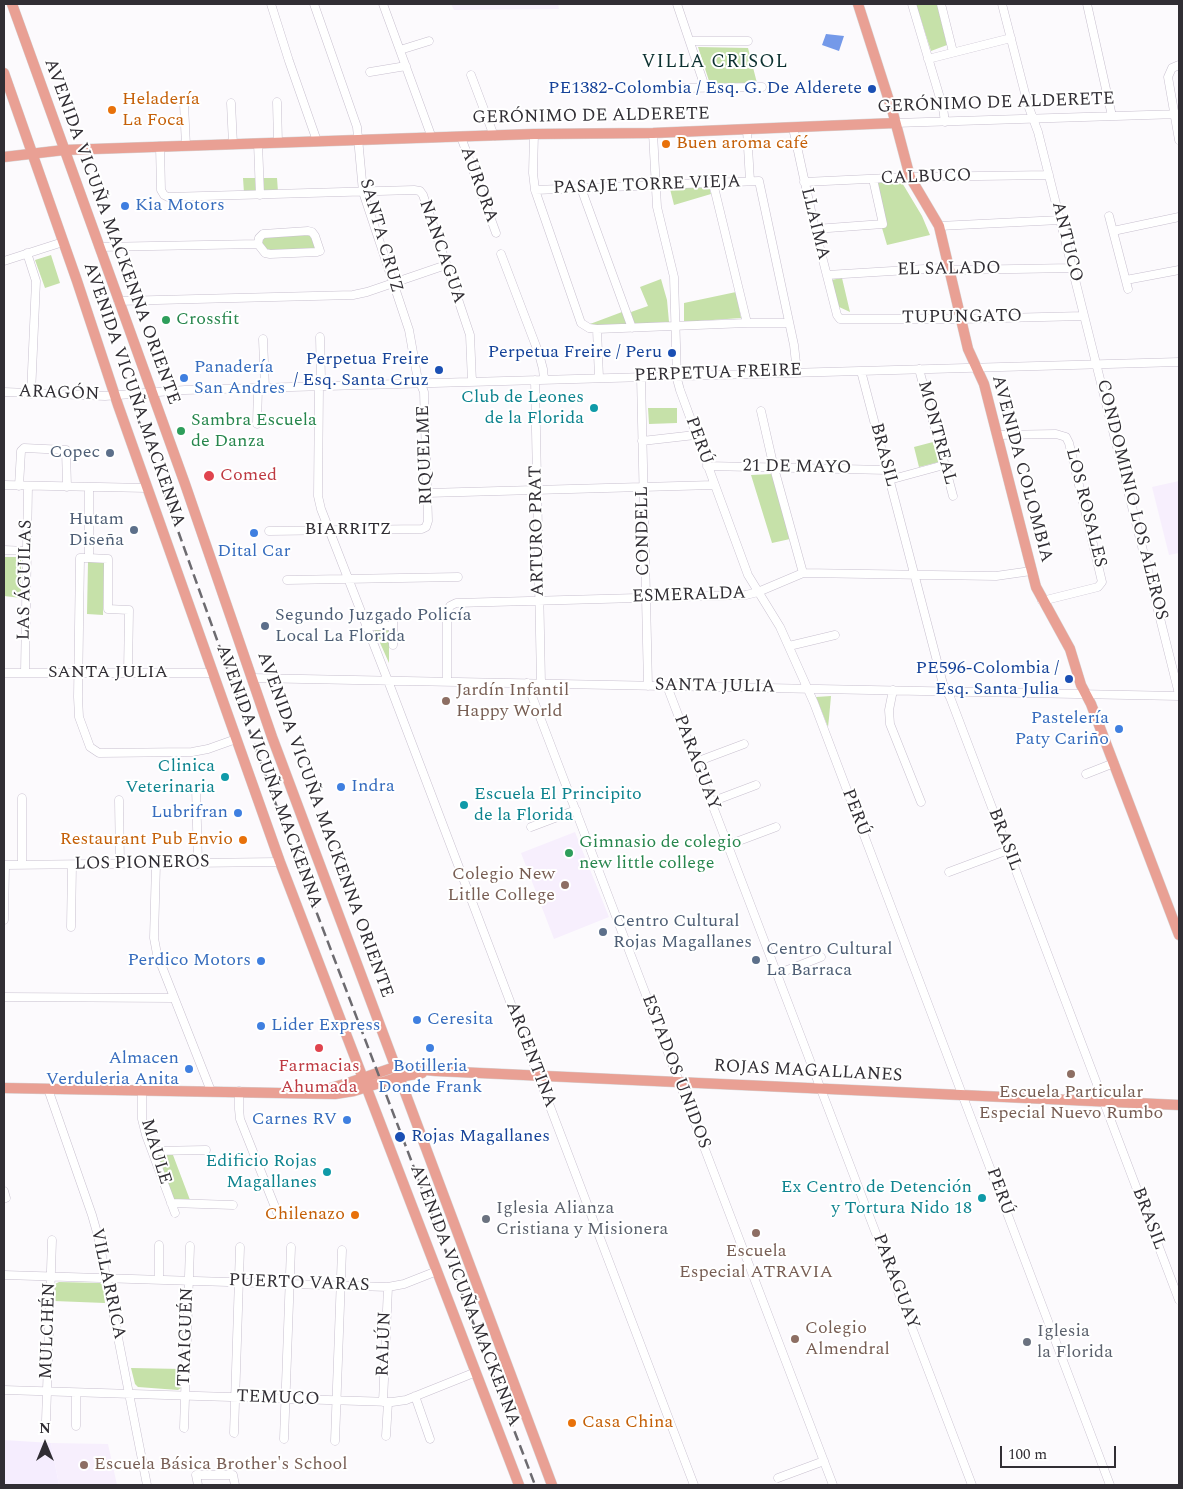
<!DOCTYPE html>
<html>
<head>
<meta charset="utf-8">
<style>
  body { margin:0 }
  #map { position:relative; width:1183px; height:1489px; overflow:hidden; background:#fcfafd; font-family:Spectral,serif }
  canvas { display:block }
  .frame { position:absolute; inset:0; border:5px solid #312e34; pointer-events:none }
  .north { position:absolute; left:20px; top:1419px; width:50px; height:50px; -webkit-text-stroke:4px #fff; paint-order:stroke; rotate:0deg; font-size:14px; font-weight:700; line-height:20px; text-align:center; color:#312e34 }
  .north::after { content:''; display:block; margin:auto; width:18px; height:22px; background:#312e34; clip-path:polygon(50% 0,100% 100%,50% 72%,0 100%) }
  .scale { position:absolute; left:1000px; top:1446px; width:116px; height:22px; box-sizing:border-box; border:2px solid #312e34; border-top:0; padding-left:6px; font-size:15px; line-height:18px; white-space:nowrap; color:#312e34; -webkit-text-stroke:4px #fff; paint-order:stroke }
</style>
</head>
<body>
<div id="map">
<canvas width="1183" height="1489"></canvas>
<div class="frame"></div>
<div class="north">N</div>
<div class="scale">100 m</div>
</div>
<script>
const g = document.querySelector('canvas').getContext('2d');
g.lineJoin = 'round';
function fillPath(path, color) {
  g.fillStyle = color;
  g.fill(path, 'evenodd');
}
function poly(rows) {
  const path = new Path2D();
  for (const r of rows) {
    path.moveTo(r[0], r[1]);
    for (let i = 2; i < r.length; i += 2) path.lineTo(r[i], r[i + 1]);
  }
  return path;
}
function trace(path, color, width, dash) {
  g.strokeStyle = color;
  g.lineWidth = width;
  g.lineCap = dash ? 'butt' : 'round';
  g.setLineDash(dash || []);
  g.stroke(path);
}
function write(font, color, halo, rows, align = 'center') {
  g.font = font + ' Spectral,serif';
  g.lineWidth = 4;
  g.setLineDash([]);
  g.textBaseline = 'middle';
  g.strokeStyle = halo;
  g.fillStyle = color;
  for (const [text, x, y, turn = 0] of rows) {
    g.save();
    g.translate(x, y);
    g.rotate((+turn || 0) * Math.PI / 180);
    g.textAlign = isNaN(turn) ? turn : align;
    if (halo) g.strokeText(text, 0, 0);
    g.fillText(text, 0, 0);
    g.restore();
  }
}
const built = poly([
  [451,4,558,4,559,9,454,10],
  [1179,481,1179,553,1169,555,1152,487],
  [575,832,609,917,554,939,521,853],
  [51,1443,108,1444,117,1485,59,1485]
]);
const industrial = poly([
  [4,1440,51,1443,59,1485,4,1485]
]);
const green = poly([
  [916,4,937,4,947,45,931,51],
  [698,47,748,48,757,83,710,84],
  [243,178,277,178,278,192,244,193],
  [901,181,922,216,930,235,887,245,882,228,886,227,876,182],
  [709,186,711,194,674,205,670,189,673,187],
  [309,234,315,245,314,250,269,251,264,247,261,242,265,237],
  [51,255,60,283,45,288,35,260],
  [842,278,850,312,837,306,831,280],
  [661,279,667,300,669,322,634,325,631,312,648,306,640,287],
  [736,292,741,318,684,322,684,303],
  [622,312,628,326,595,327,590,324],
  [648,408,677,408,677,423,649,424],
  [933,442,939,462,919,467,914,447],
  [772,474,790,539,772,543,751,475],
  [5,557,20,557,21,559,21,598,4,596,4,560],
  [88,562,104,562,103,615,87,614],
  [373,627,387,627,389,631,389,663],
  [831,696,829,718,828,727,816,697],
  [157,1155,173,1155,190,1200,174,1201],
  [59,1282,100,1283,103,1285,105,1303,54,1301,55,1284],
  [131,1368,182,1369,181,1388,178,1390,138,1387,135,1384]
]);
const water = poly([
  [826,34,844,36,839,51,822,45]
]);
const minor = poly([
  [271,4,289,61,317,141],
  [383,4,432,138],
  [677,4,705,87],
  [912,4,943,108,945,122],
  [941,4,953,52],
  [1002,4,1028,105,1038,132,1179,694],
  [1087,4,1112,116],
  [690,41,748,41],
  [400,50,429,41],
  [928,59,1011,38],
  [1179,65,1172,68,1168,77,1179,140],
  [370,72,406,66],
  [471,75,494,136],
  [683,88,762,87],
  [277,102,278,143],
  [231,103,233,144],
  [184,104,186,146],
  [895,123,1179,114],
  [793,128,815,229,837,315,840,319,961,319,1084,316],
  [747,130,750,181],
  [653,133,657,207,674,277,677,379,680,390,748,575,780,627,814,703,1110,1485],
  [534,134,533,173,535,190,581,323,589,328,597,329,747,323,789,323],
  [461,137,496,233],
  [258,143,260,195],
  [160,146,161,190,164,195,168,197,414,190,420,191,423,195,470,335,472,382],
  [804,182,910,177,1049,175],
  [713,183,747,323],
  [581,188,632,328],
  [535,190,759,181,794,345,797,372],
  [1109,216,1128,289],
  [939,226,1060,220],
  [815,229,883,224,873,179],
  [1113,231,1179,217],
  [99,247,258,244,259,238,263,234,308,231,312,232,315,236,320,251,317,252,270,254,265,253,258,244],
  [27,253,36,281,31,394],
  [501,254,539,354,543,369,544,379],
  [4,261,63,242],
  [827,275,941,268,958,270,1072,268],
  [1126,280,1179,270],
  [118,301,353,295,367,292,446,265],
  [597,329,599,378],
  [320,337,321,379,319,386,318,496,321,509,390,686,694,1485],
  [263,339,265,388],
  [919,369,953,496],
  [861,371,943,684,950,697,1179,1300],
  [641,377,648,686],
  [535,380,541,683],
  [4,392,105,396,185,390,1179,362],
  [761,411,774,468,803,573],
  [257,424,258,388],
  [997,435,1056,434,1066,437,1069,443,1102,582,1098,587,1042,601],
  [642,441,695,435],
  [707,466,887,470],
  [889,480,944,465],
  [4,485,147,488],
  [19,486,21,451,24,448,66,450,67,487],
  [89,487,89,558,80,558,78,697,79,717,90,747,99,753,192,752,208,749,236,739],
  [427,493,714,485],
  [269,531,422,529,426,527,428,521,424,392,417,375,409,330,363,192,357,127,314,4],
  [4,550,27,551],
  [89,558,108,559,108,609,129,610,128,673],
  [287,580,458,577],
  [366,626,393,626],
  [393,645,393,616],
  [789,646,835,635],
  [4,673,213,673],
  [25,673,28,486],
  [251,678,1179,696],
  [447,681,447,613,450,606,456,603,746,595,758,592,803,573,996,576,1031,571],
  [527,683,833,1485],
  [667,686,972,1485],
  [893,690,889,710,890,724,921,802],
  [696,762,744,744],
  [1086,774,1114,763],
  [196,787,198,864],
  [22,798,22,865],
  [119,800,120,864],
  [711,802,756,785],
  [531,827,576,810],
  [728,845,776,827],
  [156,864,154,938,157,954,211,1091],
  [4,865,280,862],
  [949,872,1008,850],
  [4,920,5,865],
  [71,927,72,865],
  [777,974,821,957],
  [4,997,174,998],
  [48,1089,92,1215,98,1236,147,1485],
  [142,1090,142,1119,146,1135,175,1213],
  [239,1091,239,1109,240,1119,277,1212],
  [152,1151,206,1150],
  [4,1191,6,1198],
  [171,1203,233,1205],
  [4,1275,388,1287,404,1284,437,1271],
  [159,1280,159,1245],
  [4,1390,392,1402,406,1400,476,1372],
  [415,1396,430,1439],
  [383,1402,388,1287],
  [46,1421,52,1240],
  [76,1426,76,1393],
  [184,1428,190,1246],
  [234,1433,240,1247],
  [386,1436,388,1402],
  [284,1439,291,1247],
  [335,1441,342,1250],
  [778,1478,824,1461],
  [198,1485,196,1475,233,1475,235,1485]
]);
const major = poly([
  [12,4,185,484,272,737,552,1485],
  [858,4,893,113,910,177,939,226,968,349,984,384,1036,587,1070,649,1081,685,1091,704,1179,935],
  [4,73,77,281,118,405,280,862,519,1485],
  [4,157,64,150,534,134,653,133,895,123],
  [4,1088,335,1094,354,1091,399,1077,422,1073],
  [314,1093,351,1082,395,1067,436,1071,1179,1105]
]);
const rail = poly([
  [138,419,284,827,535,1485]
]);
const markers = [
  [872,89,5,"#1a4fb4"],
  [112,110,5,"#e8710a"],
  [666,144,5,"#e8710a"],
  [125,206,5,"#3f7fe0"],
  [166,320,5,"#2e9e5b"],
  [672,353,5,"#1a4fb4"],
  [439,370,5,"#1a4fb4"],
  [184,378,5,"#3f7fe0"],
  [594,408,5,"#0f9aa8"],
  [181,431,5,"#2e9e5b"],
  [110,453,5,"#5c6f8a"],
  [209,476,6,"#e0444e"],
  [134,530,5,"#5c6f8a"],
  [254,533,5,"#3f7fe0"],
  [265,626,5,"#5c6f8a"],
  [1069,679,5,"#1a4fb4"],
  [446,701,5,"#8d6e63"],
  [1119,729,5,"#3f7fe0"],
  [225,777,5,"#0f9aa8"],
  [341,787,5,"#3f7fe0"],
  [464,805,5,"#0f9aa8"],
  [238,813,5,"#3f7fe0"],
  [243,840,5,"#e8710a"],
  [569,853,5,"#2e9e5b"],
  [565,885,5,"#8d6e63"],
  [603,932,5,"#5c6f8a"],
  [756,960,5,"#5c6f8a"],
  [261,961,5,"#3f7fe0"],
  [417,1020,5,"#3f7fe0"],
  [261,1026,5,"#3f7fe0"],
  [319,1048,5,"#e0444e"],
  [430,1048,5,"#3f7fe0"],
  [189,1069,5,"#3f7fe0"],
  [1071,1074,5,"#8d6e63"],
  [347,1120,5,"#3f7fe0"],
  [400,1137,6,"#1a4fb4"],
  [327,1172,5,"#0f9aa8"],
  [982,1198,5,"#0f9aa8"],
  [355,1215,5,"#e8710a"],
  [486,1219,5,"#6b7280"],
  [756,1233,5,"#8d6e63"],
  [795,1339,5,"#8d6e63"],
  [1027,1342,5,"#6b7280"],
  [572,1423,5,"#e8710a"],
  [84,1465,5,"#8d6e63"]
];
const transitNames = [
  ["PE1382-Colombia / Esq. G. De Alderete",862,89],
  ["Perpetua Freire / Peru",662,353],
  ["Perpetua Freire",429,360],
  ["/ Esq. Santa Cruz",429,381],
  ["PE596-Colombia /",1059,669],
  ["Esq. Santa Julia",1059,690],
  ["Rojas Magallanes",411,1137,"left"]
];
const foodNames = [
  ["Heladería",122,100],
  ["La Foca",122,121],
  ["Buen aroma café",676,144],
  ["Restaurant Pub Envio",233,840,"right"],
  ["Chilenazo",345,1215,"right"],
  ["Casa China",582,1423]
];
const streetNames = [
  ["GERÓNIMO DE ALDERETE",996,104,-2],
  ["GERÓNIMO DE ALDERETE",591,117,-1],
  ["CALBUCO",926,178,-2],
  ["AURORA",478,185,70],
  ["PASAJE TORRE VIEJA",647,186,-2],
  ["LLAIMA",814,224,76],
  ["AVENIDA VICUÑA MACKENNA ORIENTE",111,232,70],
  ["SANTA CRUZ",380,236,74],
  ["ANTUCO",1066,242,76],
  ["NANCAGUA",441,252,71],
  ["EL SALADO",949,270,-1],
  ["TUPUNGATO",962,318,-1],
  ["PERPETUA FREIRE",718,374,-2],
  ["ARAGÓN",59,394,2],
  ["AVENIDA VICUÑA MACKENNA",133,395,71],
  ["MONTREAL",936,433,75],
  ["PERÚ",698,441,70],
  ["RIQUELME",426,455,-92],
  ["BRASIL",883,455,75],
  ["21 DE MAYO",797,468,1],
  ["AVENIDA COLOMBIA",1021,469,75],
  ["CONDOMINIO LOS ALEROS",1131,500,76],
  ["LOS ROSALES",1085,508,76],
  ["BIARRITZ",348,530],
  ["ARTURO PRAT",538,531,-91],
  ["CONDELL",644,531,-91],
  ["LAS ÁGUILAS",26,580,-89],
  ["ESMERALDA",689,596,-2],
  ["SANTA JULIA",108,673],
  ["SANTA JULIA",715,687,1],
  ["PARAGUAY",696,763,69],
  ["AVENIDA VICUÑA MACKENNA",268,777,70],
  ["PERÚ",855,813,69],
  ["AVENIDA VICUÑA MACKENNA ORIENTE",324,825,70],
  ["BRASIL",1004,840,69],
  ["LOS PIONEROS",142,864,-1],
  ["ARGENTINA",530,1055,69],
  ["ESTADOS UNIDOS",675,1072,69],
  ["ROJAS MAGALLANES",808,1072,3],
  ["MAULE",155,1152,73],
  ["PERÚ",999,1192,70],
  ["BRASIL",1148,1219,69],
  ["PARAGUAY",895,1282,69],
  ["VILLARRICA",107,1284,78],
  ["PUERTO VARAS",299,1284,2],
  ["AVENIDA VICUÑA MACKENNA",464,1296,69],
  ["MULCHÉN",49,1331,-88],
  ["TRAIGUÉN",187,1337,-88],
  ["RALÚN",385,1344,-88],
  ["TEMUCO",278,1399,2]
];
const shopNames = [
  ["Kia Motors",135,206],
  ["Panadería",194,368],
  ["San Andres",194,389],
  ["Dital Car",254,552,"center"],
  ["Pastelería",1109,719,"right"],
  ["Paty Cariño",1109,740,"right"],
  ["Indra",351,787],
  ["Lubrifran",228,813,"right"],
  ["Perdico Motors",251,961,"right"],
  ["Ceresita",427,1020],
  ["Lider Express",271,1026],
  ["Almacen",179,1059,"right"],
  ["Verduleria Anita",179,1080,"right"],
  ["Botilleria",430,1067,"center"],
  ["Donde Frank",430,1088,"center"],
  ["Carnes RV",337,1120,"right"]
];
const leisureNames = [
  ["Crossfit",176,320],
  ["Sambra Escuela",191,421],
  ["de Danza",191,442],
  ["Gimnasio de colegio",579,843],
  ["new little college",579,864]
];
const cultureNames = [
  ["Club de Leones",584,398],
  ["de la Florida",584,419],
  ["Clinica",215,767],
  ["Veterinaria",215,788],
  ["Escuela El Principito",474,795,"left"],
  ["de la Florida",474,816,"left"],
  ["Edificio Rojas",317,1162],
  ["Magallanes",317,1183],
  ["Ex Centro de Detención",972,1188],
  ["y Tortura Nido 18",972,1209]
];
const serviceNames = [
  ["Copec",100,453,"right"],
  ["Hutam",124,520,"right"],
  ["Diseña",124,541,"right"],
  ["Segundo Juzgado Policía",275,616],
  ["Local La Florida",275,637],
  ["Centro Cultural",613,922],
  ["Rojas Magallanes",613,943],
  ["Centro Cultural",766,950],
  ["La Barraca",766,971]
];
const healthNames = [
  ["Comed",220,476],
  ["Farmacias",319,1067,"center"],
  ["Ahumada",319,1088,"center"]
];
const educationNames = [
  ["Jardín Infantil",456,691],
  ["Happy World",456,712],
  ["Colegio New",555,875,"right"],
  ["Litlle College",555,896,"right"],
  ["Escuela Particular",1071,1093,"center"],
  ["Especial Nuevo Rumbo",1071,1114,"center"],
  ["Escuela",756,1252,"center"],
  ["Especial ATRAVIA",756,1273,"center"],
  ["Colegio",805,1329],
  ["Almendral",805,1350],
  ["Escuela Básica Brother's School",94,1465]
];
const worshipNames = [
  ["Iglesia Alianza",496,1209],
  ["Cristiana y Misionera",496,1230],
  ["Iglesia",1037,1332],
  ["la Florida",1037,1353]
];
const neighbourhoodNames = [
  ["VILLA CRISOL",715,63]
];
fillPath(built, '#f7effd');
fillPath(industrial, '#f5edfe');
fillPath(green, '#c6e1a9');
fillPath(water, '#7499e9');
trace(minor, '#c8c0cf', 9);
trace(major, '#d6d5d6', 11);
trace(minor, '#fff', 8);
trace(major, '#e9a094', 10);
trace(rail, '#6d6b70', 2.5, [10, 5]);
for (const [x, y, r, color] of markers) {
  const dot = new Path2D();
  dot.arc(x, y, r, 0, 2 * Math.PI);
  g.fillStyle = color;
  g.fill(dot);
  trace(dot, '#fff', 2);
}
write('18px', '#164399', '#fff', transitNames, 'right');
write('18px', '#c56008', '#fff', foodNames, 'left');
write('18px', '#312e34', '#fff', streetNames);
write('18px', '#366cbe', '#fff', shopNames, 'left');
write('18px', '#27864d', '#fff', leisureNames, 'left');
write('18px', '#0d838f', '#fff', cultureNames, 'right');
write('18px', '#4e5e75', '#fff', serviceNames, 'left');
write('18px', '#be3a42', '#fff', healthNames, 'left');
write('18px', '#785e54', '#fff', educationNames, 'left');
write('18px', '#5b616d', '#fff', worshipNames, 'left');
g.letterSpacing = '1px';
write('19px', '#0d3131', '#fff', neighbourhoodNames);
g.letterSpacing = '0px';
</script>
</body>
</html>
